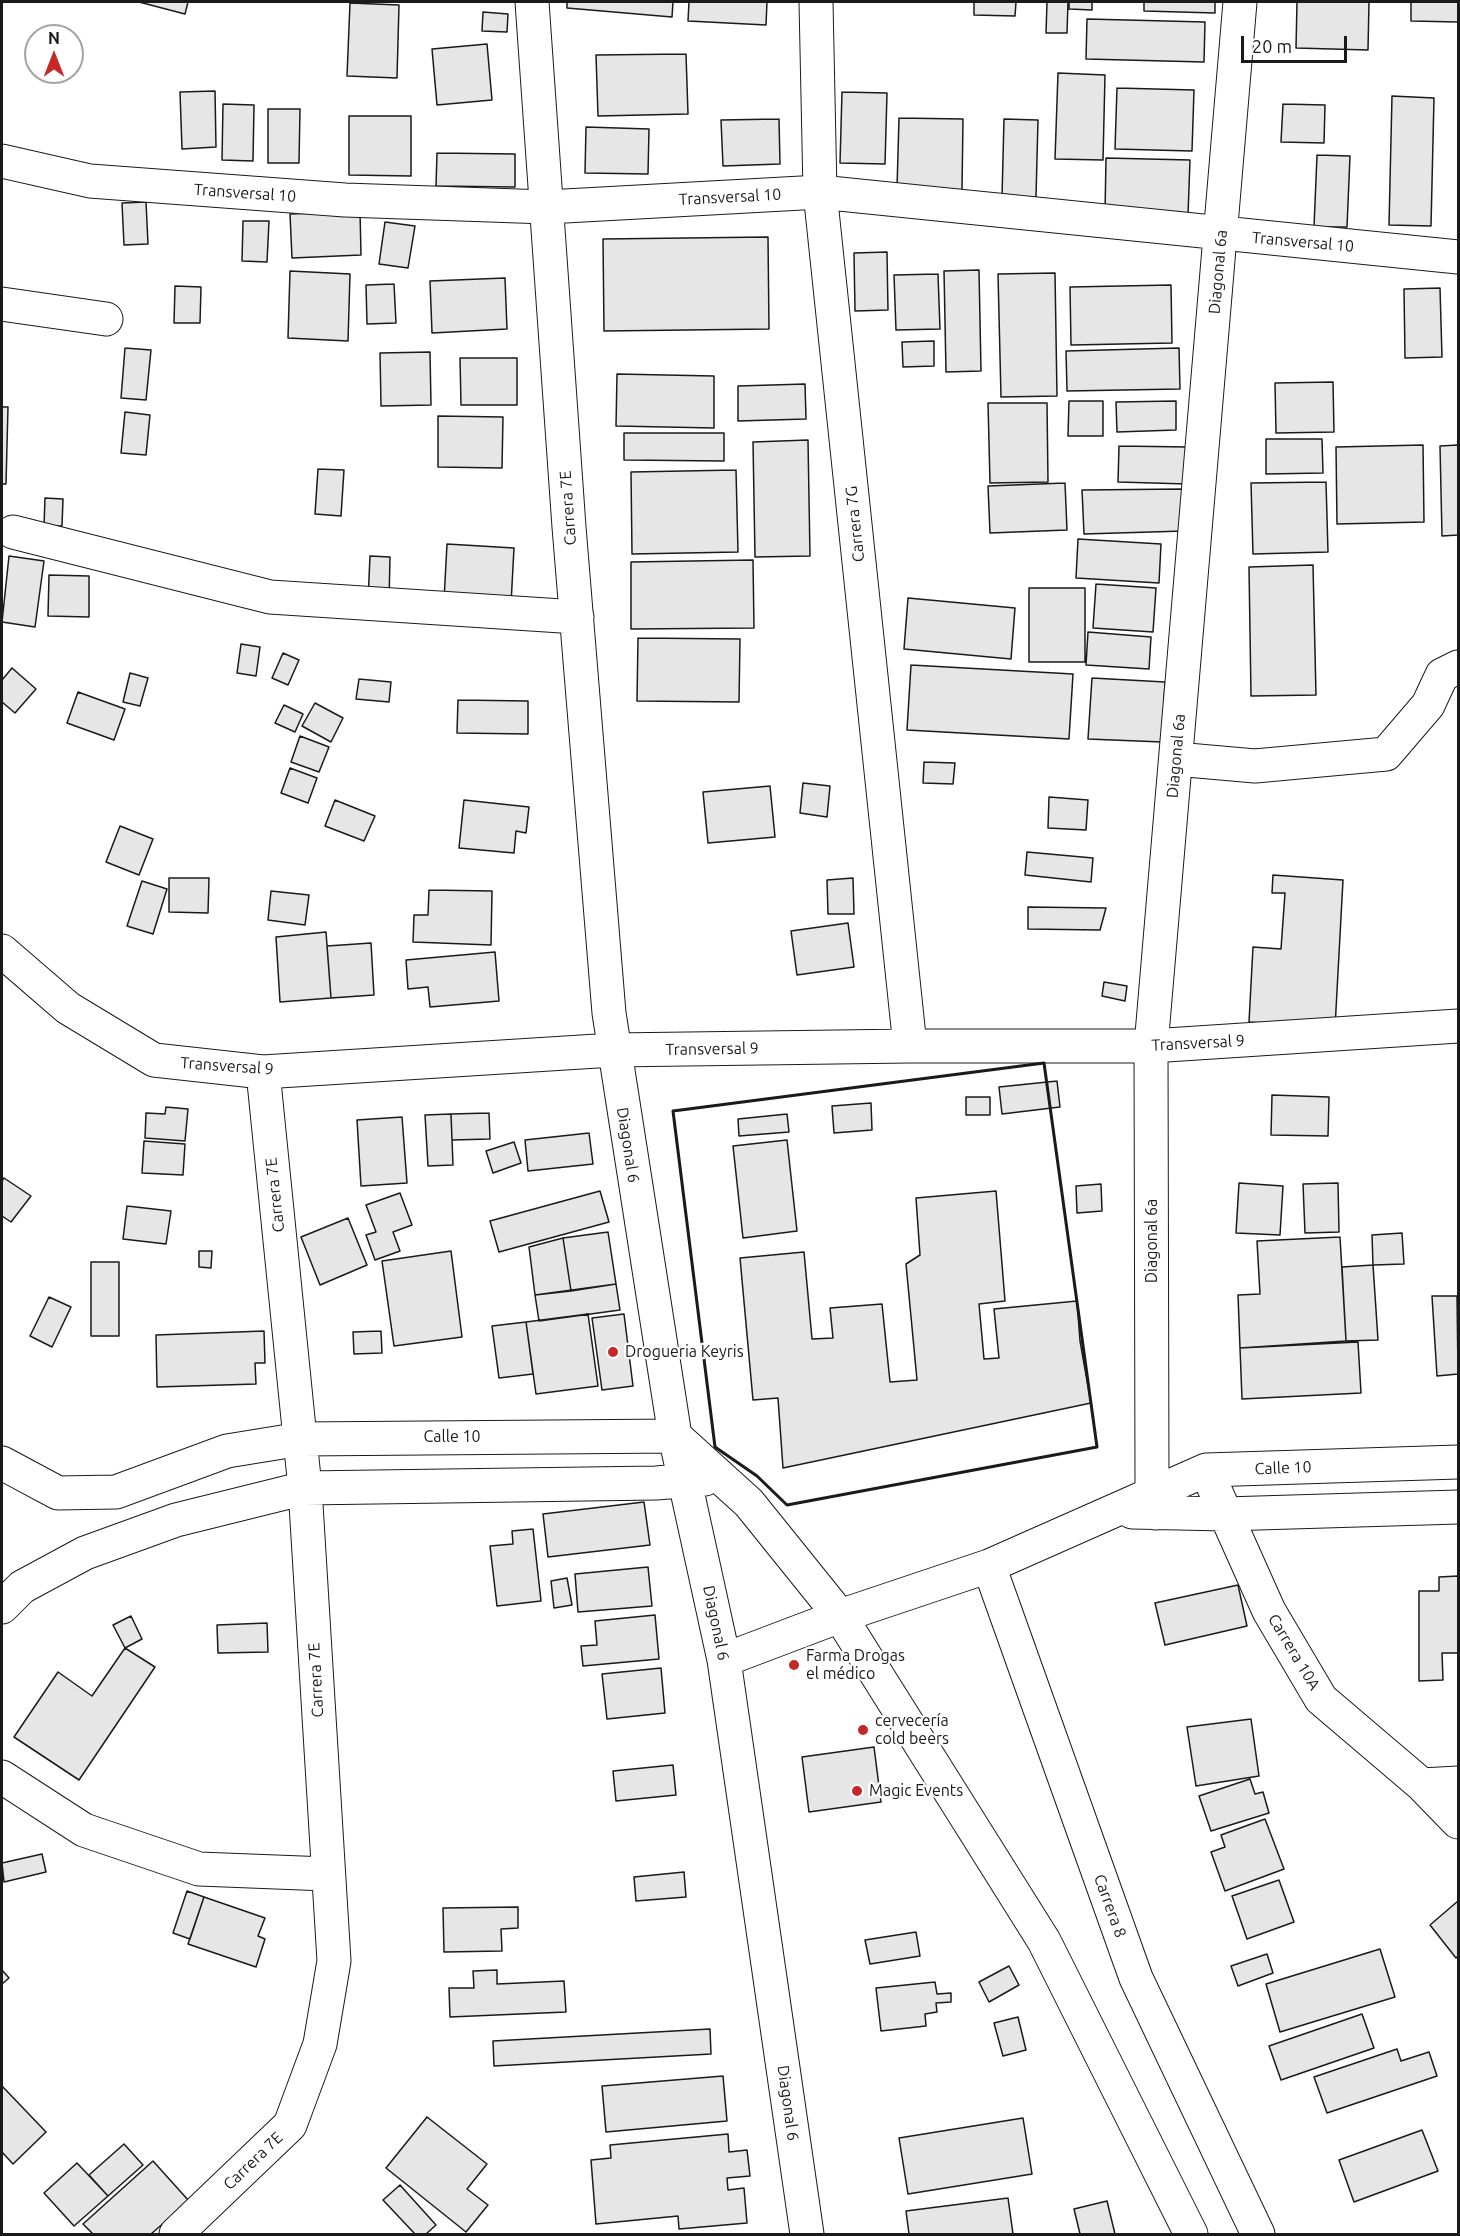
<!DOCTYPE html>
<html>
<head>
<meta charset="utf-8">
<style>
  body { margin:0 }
  #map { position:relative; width:1460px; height:2236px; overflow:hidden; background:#fff; font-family:Ubuntu,sans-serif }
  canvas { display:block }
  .frame { position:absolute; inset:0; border:3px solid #1a1a1a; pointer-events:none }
  .north { position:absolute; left:24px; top:24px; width:60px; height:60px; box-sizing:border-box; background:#fff; border:2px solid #a3a3a3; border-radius:50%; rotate:0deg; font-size:16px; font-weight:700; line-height:24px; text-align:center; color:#1a1a1a }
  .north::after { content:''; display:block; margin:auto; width:21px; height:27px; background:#c62828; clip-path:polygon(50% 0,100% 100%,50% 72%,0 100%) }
  .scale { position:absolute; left:1241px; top:36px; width:106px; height:27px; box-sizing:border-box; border:3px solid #1a1a1a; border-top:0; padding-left:8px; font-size:18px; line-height:21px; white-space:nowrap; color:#1a1a1a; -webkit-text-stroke:4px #fff; paint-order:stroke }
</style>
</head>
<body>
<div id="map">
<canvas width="1460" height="2236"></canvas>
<div class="frame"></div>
<div class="north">N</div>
<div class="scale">20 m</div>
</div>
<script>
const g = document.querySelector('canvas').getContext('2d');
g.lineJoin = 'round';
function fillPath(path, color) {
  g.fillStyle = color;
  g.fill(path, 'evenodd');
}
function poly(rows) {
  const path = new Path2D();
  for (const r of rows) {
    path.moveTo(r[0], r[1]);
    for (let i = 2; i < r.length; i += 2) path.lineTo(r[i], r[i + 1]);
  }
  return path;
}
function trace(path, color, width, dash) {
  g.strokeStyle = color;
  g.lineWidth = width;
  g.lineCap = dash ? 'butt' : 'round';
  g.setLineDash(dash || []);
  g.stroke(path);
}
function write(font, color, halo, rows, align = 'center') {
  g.font = font + ' Ubuntu,sans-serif';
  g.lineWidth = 4.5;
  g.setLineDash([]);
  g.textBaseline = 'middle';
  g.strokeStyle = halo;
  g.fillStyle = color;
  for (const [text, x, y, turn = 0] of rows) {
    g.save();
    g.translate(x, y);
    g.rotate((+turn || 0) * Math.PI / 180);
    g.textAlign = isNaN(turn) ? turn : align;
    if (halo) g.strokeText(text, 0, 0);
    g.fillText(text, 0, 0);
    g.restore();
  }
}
const building = poly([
  [139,2,188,2,185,14,139,2],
  [567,2,673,2,672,17,567,8,567,2],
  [689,2,767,2,766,25,688,21,689,2],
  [974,2,1016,2,1015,16,974,15,974,2],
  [1047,2,1068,2,1067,33,1046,33,1047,2],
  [1069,2,1092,2,1092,10,1069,9,1069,2],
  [1144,2,1215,2,1215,13,1144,11,1144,2],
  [1297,2,1369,2,1368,50,1296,48,1297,2],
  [1411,2,1458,2,1458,22,1411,21,1411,2],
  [350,3,399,5,397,78,347,76,350,3],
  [483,12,508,14,507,32,482,31,483,12],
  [1087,19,1205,22,1204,62,1086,59,1087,19],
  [487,44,492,100,437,105,432,49,487,44],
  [686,54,688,114,598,116,596,55,686,54],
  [1058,73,1105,75,1103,160,1055,159,1058,73],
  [1117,88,1194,90,1192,151,1115,149,1117,88],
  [215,91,216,147,182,149,180,92,215,91],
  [842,92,887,93,885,164,840,163,842,92],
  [1392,96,1434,98,1431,226,1389,225,1392,96],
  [223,104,254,105,253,161,222,160,223,104],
  [1283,104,1325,105,1324,143,1281,142,1283,104],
  [268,109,300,109,299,163,268,163,268,109],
  [349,116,411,116,411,176,349,175,349,116],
  [899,118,963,119,962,190,897,188,899,118],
  [779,119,780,164,723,166,721,120,779,119],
  [1004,119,1038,120,1036,197,1002,197,1004,119],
  [586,127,649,129,648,174,585,173,586,127],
  [437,153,515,154,515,187,436,186,437,153],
  [1317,155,1350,156,1347,227,1314,227,1317,155],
  [1106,158,1190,160,1188,215,1105,213,1106,158],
  [146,202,148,244,124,245,122,203,146,202],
  [360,211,361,255,292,258,290,214,360,211],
  [243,221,269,221,267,262,242,261,243,221],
  [385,222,415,226,408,268,379,264,385,222],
  [768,237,769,329,604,331,603,239,768,237],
  [887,252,888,310,855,311,854,253,887,252],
  [979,270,981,371,946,372,944,271,979,270],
  [290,271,350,274,348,341,288,338,290,271],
  [1055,273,1057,396,1001,397,998,274,1055,273],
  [938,274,940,329,896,330,894,275,938,274],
  [505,278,507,329,432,333,430,281,505,278],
  [394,284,396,323,367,324,366,285,394,284],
  [1171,285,1172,343,1071,345,1070,287,1171,285],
  [175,286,201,287,200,323,174,323,175,286],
  [1440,288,1442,357,1405,358,1404,289,1440,288],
  [934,341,934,366,903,367,902,342,934,341],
  [125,348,151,350,146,400,121,398,125,348],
  [1179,348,1180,389,1067,391,1066,351,1179,348],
  [430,352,431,405,381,406,380,353,430,352],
  [460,358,517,358,517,405,461,405,460,358],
  [617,374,714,376,714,428,616,426,617,374],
  [1333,382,1334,432,1276,433,1275,383,1333,382],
  [805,384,806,419,738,421,738,386,805,384],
  [1069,401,1103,401,1103,436,1068,436,1069,401],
  [1176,401,1176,430,1117,432,1116,402,1176,401],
  [988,403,1047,403,1048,482,990,483,988,403],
  [2,407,8,407,6,484,2,484,2,407],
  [125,412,150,415,146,455,121,453,125,412],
  [438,416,503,417,502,468,438,467,438,416],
  [624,433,724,433,724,461,624,460,624,433],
  [1266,439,1322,439,1323,473,1266,474,1266,439],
  [808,440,810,556,755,557,753,442,808,440],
  [1423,445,1424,522,1337,524,1336,447,1423,445],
  [1458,445,1458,535,1442,536,1440,446,1458,445],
  [1119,446,1188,447,1187,484,1118,482,1119,446],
  [318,469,344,470,341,516,315,514,318,469],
  [736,470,738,552,632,554,631,472,736,470],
  [1326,482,1328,552,1253,554,1251,483,1326,482],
  [1065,483,1067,530,990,533,988,486,1065,483],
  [1184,489,1184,531,1084,534,1082,490,1184,489],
  [45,498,63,499,62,526,44,526,45,498],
  [1078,539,1161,544,1159,583,1076,578,1078,539],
  [447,544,514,548,511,604,444,600,447,544],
  [9,556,44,561,35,627,2,622,9,556],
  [370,556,390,557,389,602,368,601,370,556],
  [753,560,754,628,631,629,631,562,753,560],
  [1313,565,1316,695,1251,696,1249,567,1313,565],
  [49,575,89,576,89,617,48,616,49,575],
  [1096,584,1156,588,1153,632,1093,628,1096,584],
  [1029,588,1085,588,1085,662,1029,662,1029,588],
  [908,598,1015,608,1011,659,904,649,908,598],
  [1088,632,1151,637,1149,669,1086,665,1088,632],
  [638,638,740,639,739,702,637,701,638,638],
  [241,644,260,647,256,676,237,673,241,644],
  [283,653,299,660,288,685,272,678,283,653],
  [911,665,1073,674,1069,739,907,730,911,665],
  [12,668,36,689,15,713,2,702,2,680,12,668],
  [130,673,148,678,140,706,123,702,130,673],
  [1092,678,1165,682,1162,742,1088,739,1092,678],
  [359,679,391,682,389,702,356,699,359,679],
  [78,692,125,709,114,740,67,723,78,692],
  [458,700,528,701,528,734,457,733,458,700],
  [315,703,343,718,331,742,302,726,315,703],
  [284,705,303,714,295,732,275,723,284,705],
  [300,736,329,747,319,772,291,762,300,736],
  [924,762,955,763,953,784,923,783,924,762],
  [290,768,317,778,308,803,281,793,290,768],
  [803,783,830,786,827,817,800,813,803,783],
  [770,786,775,837,708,843,703,792,770,786],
  [1049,797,1088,800,1086,830,1048,828,1049,797],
  [335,800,375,816,364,841,325,826,335,800],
  [464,800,529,807,526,833,516,831,514,853,459,848,464,800],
  [120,826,153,839,139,875,106,862,120,826],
  [1027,852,1093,858,1091,882,1025,875,1027,852],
  [1273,875,1343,880,1335,1028,1249,1022,1253,947,1281,949,1285,893,1272,893,1273,875],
  [169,878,209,878,208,913,169,912,169,878],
  [853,878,854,914,828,914,827,880,853,878],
  [142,881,167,889,153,934,127,926,142,881],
  [429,890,492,891,491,945,413,942,414,915,428,915,429,890],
  [271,891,309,895,305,925,268,920,271,891],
  [1028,907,1106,908,1100,930,1028,929,1028,907],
  [848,923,854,967,797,975,791,931,848,923],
  [326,932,331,998,280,1002,276,937,326,932],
  [371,943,374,995,331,998,327,946,371,943],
  [495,952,499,1001,430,1007,428,987,408,989,406,960,495,952],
  [1104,982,1127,986,1125,1001,1102,996,1104,982],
  [1057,1081,1060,1107,1002,1114,999,1087,1057,1081],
  [1272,1095,1329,1097,1328,1136,1271,1135,1272,1095],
  [966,1097,990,1097,990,1115,966,1115,966,1097],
  [871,1103,872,1130,834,1133,832,1106,871,1103],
  [166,1107,188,1109,185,1141,145,1138,146,1113,165,1114,166,1107],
  [489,1113,490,1139,452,1140,451,1114,489,1113],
  [451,1114,453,1165,428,1166,425,1115,451,1114],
  [787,1114,789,1132,739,1136,738,1119,787,1114],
  [402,1117,407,1183,361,1186,357,1120,402,1117],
  [589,1133,593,1164,528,1171,525,1140,589,1133],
  [787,1140,797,1231,743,1238,733,1146,787,1140],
  [144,1141,185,1144,183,1175,142,1173,144,1141],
  [514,1142,521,1163,493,1173,486,1151,514,1142],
  [4,1178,31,1196,11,1222,2,1216,2,1181,4,1178],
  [1239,1183,1283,1186,1280,1235,1236,1233,1239,1183],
  [1338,1183,1339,1232,1305,1233,1303,1184,1338,1183],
  [1101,1184,1102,1211,1077,1213,1076,1186,1101,1184],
  [600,1191,609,1222,499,1252,490,1221,600,1191],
  [996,1191,1005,1301,979,1304,984,1359,999,1358,994,1309,1077,1301,1080,1341,1091,1403,783,1468,778,1398,753,1400,740,1258,804,1252,812,1339,833,1338,830,1308,882,1304,890,1382,917,1380,906,1264,920,1255,916,1198,996,1191],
  [400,1193,412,1225,393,1232,400,1251,375,1260,366,1235,376,1232,366,1205,400,1193],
  [127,1206,171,1211,166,1244,123,1239,127,1206],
  [348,1218,367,1265,320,1285,301,1237,348,1218],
  [608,1232,616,1284,571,1291,563,1238,608,1232],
  [1402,1233,1404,1264,1373,1265,1372,1235,1402,1233],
  [1340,1237,1346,1341,1240,1348,1238,1295,1260,1294,1257,1241,1340,1237],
  [563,1238,571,1291,535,1295,529,1247,563,1238],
  [199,1251,212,1251,211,1268,199,1267,199,1251],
  [451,1251,462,1337,394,1346,382,1261,451,1251],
  [91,1262,119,1262,119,1336,91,1336,91,1262],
  [1373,1265,1378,1340,1346,1341,1342,1267,1373,1265],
  [616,1284,620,1310,539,1321,535,1295,616,1284],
  [1432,1296,1457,1296,1458,1374,1437,1376,1432,1296],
  [49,1297,71,1307,52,1347,30,1336,49,1297],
  [588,1314,598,1386,536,1394,526,1322,588,1314],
  [624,1314,633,1386,602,1390,592,1318,624,1314],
  [526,1322,533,1374,499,1378,492,1326,526,1322],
  [264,1331,265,1363,255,1363,256,1384,157,1387,156,1335,264,1331],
  [381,1331,382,1353,354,1354,353,1332,381,1331],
  [1358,1342,1361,1393,1242,1399,1240,1348,1358,1342],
  [644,1502,650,1545,548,1557,543,1514,644,1502],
  [533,1529,541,1601,497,1606,490,1546,513,1544,512,1531,533,1529],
  [648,1567,652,1606,578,1612,575,1574,648,1567],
  [1458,1576,1458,1653,1442,1653,1443,1680,1419,1681,1419,1591,1439,1591,1439,1577,1458,1576],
  [567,1578,572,1605,554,1608,551,1581,567,1578],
  [1238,1585,1247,1626,1165,1645,1155,1603,1238,1585],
  [655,1615,659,1659,583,1666,581,1646,597,1645,595,1621,655,1615],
  [131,1616,142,1639,125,1648,113,1625,131,1616],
  [267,1623,268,1652,218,1653,217,1625,267,1623],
  [125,1648,155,1667,79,1780,14,1737,58,1672,92,1696,125,1648],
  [661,1668,665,1713,607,1719,602,1674,661,1668],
  [1251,1719,1259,1776,1196,1786,1187,1727,1251,1719],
  [874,1747,881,1802,809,1812,802,1757,874,1747],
  [673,1765,676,1795,616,1801,613,1771,673,1765],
  [1250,1779,1255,1794,1263,1792,1269,1813,1211,1831,1199,1796,1250,1779],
  [1265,1819,1284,1869,1225,1891,1211,1852,1225,1847,1221,1835,1265,1819],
  [42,1854,46,1872,4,1882,2,1863,42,1854],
  [684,1872,686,1897,636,1901,634,1877,684,1872],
  [1279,1880,1294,1922,1247,1939,1232,1896,1279,1880],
  [187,1891,204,1897,190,1939,173,1933,187,1891],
  [204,1897,265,1918,258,1936,265,1939,256,1967,188,1944,204,1897],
  [1458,1901,1458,1956,1456,1958,1430,1925,1458,1901],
  [518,1907,518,1928,501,1929,502,1951,444,1952,443,1908,518,1907],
  [916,1932,920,1956,870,1964,865,1940,916,1932],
  [1380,1949,1395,1997,1280,2032,1266,1984,1380,1949],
  [1267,1954,1273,1973,1238,1986,1231,1966,1267,1954],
  [1009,1966,1019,1985,989,2002,979,1982,1009,1966],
  [2,1970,9,1978,2,1984,2,1970],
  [497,1970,497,1984,564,1981,566,2012,450,2017,449,1988,474,1988,473,1971,497,1970],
  [935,1982,937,1994,951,1993,951,2002,936,2003,937,2012,925,2014,926,2026,881,2031,876,1988,935,1982],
  [1362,2014,1374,2048,1281,2080,1269,2046,1362,2014],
  [1018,2017,1026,2050,1003,2056,994,2023,1018,2017],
  [710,2029,711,2054,494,2066,493,2041,710,2029],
  [1397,2049,1401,2061,1429,2052,1437,2076,1327,2113,1314,2077,1397,2049],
  [723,2076,727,2121,606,2132,602,2086,723,2076],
  [2,2086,46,2132,13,2164,2,2152,2,2086],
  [427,2117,487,2164,467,2189,488,2205,466,2232,386,2168,427,2117],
  [1023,2118,1032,2174,908,2194,899,2138,1023,2118],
  [1422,2130,1438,2171,1354,2202,1339,2160,1422,2130],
  [728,2134,729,2152,747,2150,750,2176,727,2178,728,2190,744,2188,747,2223,679,2229,678,2216,596,2224,591,2160,611,2158,610,2145,728,2134],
  [124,2144,143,2165,108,2196,89,2175,124,2144],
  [153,2161,189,2201,151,2234,93,2234,83,2224,153,2161],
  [77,2163,108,2196,74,2226,44,2193,77,2163],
  [400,2185,436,2225,426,2234,415,2234,383,2200,400,2185],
  [1008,2198,1013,2234,909,2234,906,2211,1008,2198],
  [1107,2201,1115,2234,1080,2234,1074,2209,1107,2201]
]);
const minor = poly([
  [532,2,569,527,609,1013,675,1436,724,1660,807,2234],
  [816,2,820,192,910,1046],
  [2,161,90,181,345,200,547,207,820,192,1458,257],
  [2,304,106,319],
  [13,532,270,597,577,617],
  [1176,759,1255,766,1386,754,1428,705,1442,675,1458,667],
  [2,951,68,1008,154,1060,263,1072,613,1050,910,1046,1151,1046,1458,1026],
  [2,1463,58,1493,116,1492,227,1451,301,1439,675,1436,749,1503,840,1616,1044,1941,1191,2234],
  [1206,1470,1269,1611,1321,1699,1422,1785,1458,1822],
  [1132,1512,1225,1514,1458,1507],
  [1155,1513,1152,1483,1151,1046,1240,2],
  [989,1566,1136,1978,1258,2234],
  [2,1607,22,1587,85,1553,176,1520,305,1488,656,1483,705,1479],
  [724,1660,840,1616,989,1566,1206,1470,1458,1462],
  [2,1777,84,1830,199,1869,327,1874],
  [1422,1785,1458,1783],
  [176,2234,290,2125,320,2044,334,1961,305,1488,263,1072]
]);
const wall = poly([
  [1044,1063,1097,1447,787,1505,757,1476,715,1447,673,1111,1044,1063]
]);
const markers = [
  [613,1352,6,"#c62828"],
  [794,1665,6,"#c62828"],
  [863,1730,6,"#c62828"],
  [857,1791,6,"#c62828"]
];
const streetNames = [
  ["Transversal 10",245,193,4],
  ["Transversal 10",730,197,-3],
  ["Transversal 10",1303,242,5],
  ["Diagonal 6a",1218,272,-85],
  ["Carrera 7E",568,508,-94],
  ["Carrera 7G",855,524,-96],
  ["Diagonal 6a",1176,756,-85],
  ["Transversal 9",1198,1043,-3],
  ["Transversal 9",712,1049,-1],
  ["Transversal 9",227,1066,4],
  ["Diagonal 6",628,1145,81],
  ["Carrera 7E",275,1195,-96],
  ["Diagonal 6a",1152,1241,-90],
  ["Calle 10",452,1437],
  ["Calle 10",1283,1468,-2],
  ["Diagonal 6",716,1623,78],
  ["Carrera 10A",1294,1652,59],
  ["Carrera 7E",316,1680,-93],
  ["Carrera 8",1110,1906,70],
  ["Diagonal 6",788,2103,82],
  ["Carrera 7E",253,2161,-44]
];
const poiNames = [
  ["Drogueria Keyris",625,1352],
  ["Farma Drogas",806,1656],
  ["el médico",806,1674],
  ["cervecería",875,1721],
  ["cold beers",875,1739],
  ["Magic Events",869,1791]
];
fillPath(building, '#e6e6e6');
trace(building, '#1a1a1a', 1.5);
trace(minor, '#1a1a1a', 35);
trace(minor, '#fff', 33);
trace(wall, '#1a1a1a', 3);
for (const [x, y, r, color] of markers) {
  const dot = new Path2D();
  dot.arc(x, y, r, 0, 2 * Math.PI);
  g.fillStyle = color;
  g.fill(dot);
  trace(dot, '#fff', 2);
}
write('16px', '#1a1a1a', '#fff', streetNames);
write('16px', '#1a1a1a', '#fff', poiNames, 'left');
</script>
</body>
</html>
